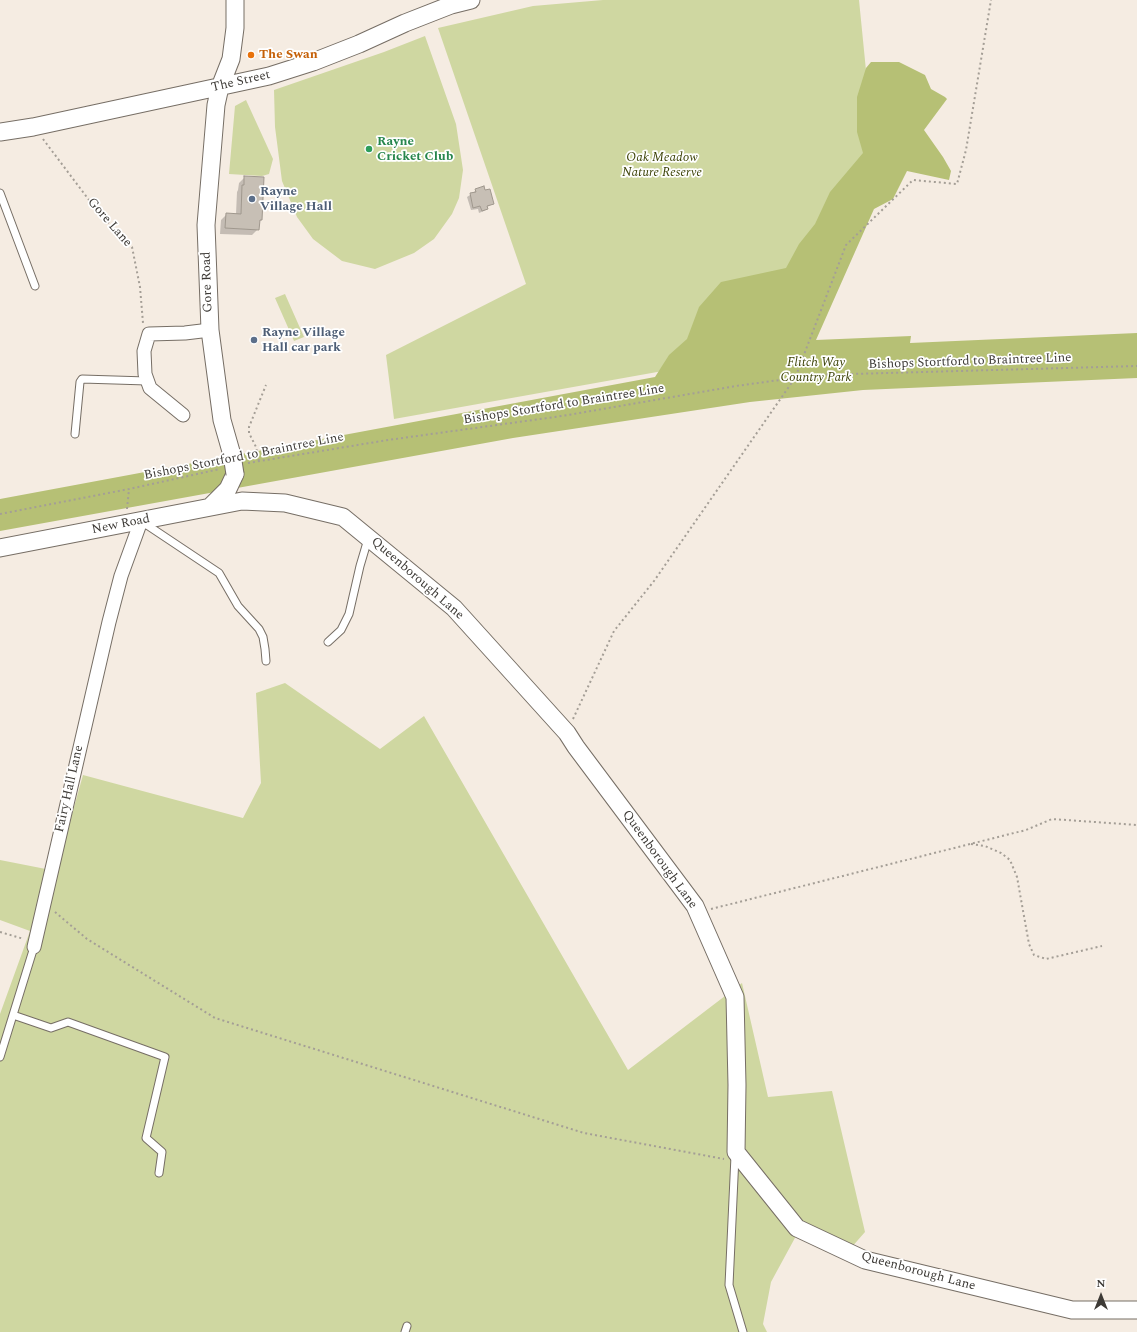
<!DOCTYPE html>
<html>
<head>
<meta charset="utf-8">
<style>
  body { margin:0 }
  #map { position:relative; width:1137px; height:1332px; overflow:hidden; background:#f5ece2; font-family:Spectral,serif }
  canvas { display:block }
  .north { position:absolute; left:1081px; top:1276px; width:40px; height:40px; -webkit-text-stroke:3px #fff; paint-order:stroke; rotate:0deg; font-size:11px; font-weight:700; line-height:16px; text-align:center; color:#3d3a36 }
  .north::after { content:''; display:block; margin:auto; width:14px; height:18px; background:#3d3a36; clip-path:polygon(50% 0,100% 100%,50% 72%,0 100%) }
</style>
</head>
<body>
<div id="map">
<canvas width="1137" height="1332"></canvas>
<div class="north">N</div>
</div>
<script>
const g = document.querySelector('canvas').getContext('2d');
g.lineJoin = 'round';
function fillPath(path, color) {
  g.fillStyle = color;
  g.fill(path, 'evenodd');
}
function poly(rows) {
  const path = new Path2D();
  for (const r of rows) {
    path.moveTo(r[0], r[1]);
    for (let i = 2; i < r.length; i += 2) path.lineTo(r[i], r[i + 1]);
  }
  return path;
}
function trace(path, color, width, dash) {
  g.strokeStyle = color;
  g.lineWidth = width;
  g.lineCap = dash ? 'butt' : 'round';
  g.setLineDash(dash || []);
  g.stroke(path);
}
function write(font, color, halo, rows, align = 'center') {
  g.font = font + ' Spectral,serif';
  g.lineWidth = 3.5;
  g.setLineDash([]);
  g.textBaseline = 'middle';
  g.strokeStyle = halo;
  g.fillStyle = color;
  for (const [text, x, y, turn = 0] of rows) {
    g.save();
    g.translate(x, y);
    g.rotate((+turn || 0) * Math.PI / 180);
    g.textAlign = isNaN(turn) ? turn : align;
    if (halo) g.strokeText(text, 0, 0);
    g.fillText(text, 0, 0);
    g.restore();
  }
}
const green = poly([
  [603,0,859,0,875,161,786,349,394,419,386,355,526,284,438,28,533,6],
  [425,36,456,124,463,170,459,198,452,214,434,239,414,253,375,269,342,261,313,239,297,217,282,181,275,127,274,90,384,52],
  [246,100,273,159,269,174,262,176,229,174,235,106],
  [285,294,304,337,294,341,275,298],
  [285,683,380,749,424,716,628,1070,742,983,768,1097,832,1091,865,1232,843,1257,796,1236,771,1282,763,1324,767,1332,0,1332,0,1014,30,931,0,920,0,860,56,871,83,775,243,818,261,783,256,693]
]);
const forest = poly([
  [871,62,899,62,925,75,931,89,945,97,947,99,924,130,943,157,951,171,949,180,907,171,893,199,874,209,816,340,911,336,910,343,1137,333,1137,378,863,390,750,402,513,438,0,531,0,499,655,377,669,355,687,339,699,307,721,282,786,268,799,244,815,224,830,192,863,153,857,132,857,97,866,68]
]);
const shadow = poly([
  [245,177,261,220,259,222,258,229,252,235,220,234,221,220,227,214,236,214,237,192,238,190,239,183],
  [476,190,493,204,487,207,487,209,484,211,479,213,478,209,471,210,467,197,473,193]
]);
const building = poly([
  [244,176,264,177,262,220,260,220,259,230,225,228,226,213,241,214,242,185,244,185,244,176],
  [484,186,485,190,490,189,494,204,487,206,488,209,482,211,480,206,473,208,470,193,476,192,475,189,484,186]
]);
const path = poly([
  [43,139,98,212,132,247,140,287,143,323],
  [259,461,256,447,249,433,249,427,266,385],
  [248,463,388,440,562,416,736,386,816,375,1137,366],
  [127,509,129,489],
  [0,514,129,489,220,469],
  [573,719,614,631,654,581,795,378,846,245,913,180,957,184,966,150,991,0],
  [971,844,985,846,1001,853,1010,860,1017,877,1029,944,1034,955,1046,959,1102,946],
  [711,909,1026,830,1052,819,1137,825],
  [55,912,87,939,215,1018,584,1133,724,1159],
  [0,932,24,939]
]);
const service = poly([
  [0,193,35,286],
  [75,434,80,382,82,379,147,381],
  [144,523,219,573,238,606,259,629,263,637,265,649,266,661],
  [328,642,341,630,349,614,360,566,368,539],
  [13,1015,51,1028,68,1022,165,1057,146,1138,162,1152,159,1173],
  [0,1057,34,947],
  [735,1156,729,1285,743,1332],
  [405,1332,407,1326]
]);
const minor = poly([
  [183,415,150,388,145,374,144,351,149,334,185,333,210,330],
  [34,947,109,622,121,576,141,521]
]);
const tertiary = poly([
  [0,132,33,127,269,76,313,62,359,44,405,23,451,5,471,0],
  [232,455,222,420,210,330,206,225,216,105,220,87,231,59,235,28,235,0],
  [211,506,228,489,235,474],
  [0,548,242,501,285,503,343,517,454,608,567,733,576,747,695,906,735,997,737,1085,736,1152,797,1228,865,1260,1072,1310,1137,1310]
]);
const tertiaryBridge = poly([
  [232,455,235,474]
]);
const markers = [
  [251,55,4,"#e8710a"],
  [369,149,4,"#2e9e5b"],
  [252,199,4,"#5c6f8a"],
  [254,340,4,"#5c6f8a"]
];
const foodNames = [
  ["The Swan",259,55]
];
const streetNames = [
  ["The Street",241,82,-13],
  ["Gore Lane",109,223,49],
  ["Gore Road",208,282,-92],
  ["Bishops Stortford to Braintree Line",970,362,-2],
  ["Bishops Stortford to Braintree Line",564,405,-9],
  ["Bishops Stortford to Braintree Line",244,457,-11],
  ["New Road",121,525,-11],
  ["Queenborough Lane",417,579,41],
  ["Fairy Hall Lane",70,789,-77],
  ["Queenborough Lane",659,860,54],
  ["Queenborough Lane",918,1272,15]
];
const leisureNames = [
  ["Rayne",377,142],
  ["Cricket Club",377,157]
];
const parkNames = [
  ["Oak Meadow",662,158],
  ["Nature Reserve",662,173],
  ["Flitch Way",816,363],
  ["Country Park",816,378]
];
const serviceNames = [
  ["Rayne",260,192],
  ["Village Hall",260,207],
  ["Rayne Village",262,333],
  ["Hall car park",262,348]
];
fillPath(green, '#cfd7a1');
fillPath(forest, '#b6c075');
fillPath(shadow, '#0003');
fillPath(building, '#c7bfb5');
trace(building, '#9f978d', 1);
trace(service, '#766e65', 9);
trace(minor, '#766e65', 15);
trace(tertiary, '#766e65', 19);
trace(path, '#a49e96', 2, [2, 3]);
trace(service, '#fff', 7);
trace(minor, '#fff', 13);
trace(tertiary, '#fff', 17);
trace(tertiaryBridge, '#766e65', 19, []);
trace(tertiaryBridge, '#fff', 17);
for (const [x, y, r, color] of markers) {
  const dot = new Path2D();
  dot.arc(x, y, r, 0, 2 * Math.PI);
  g.fillStyle = color;
  g.fill(dot);
  trace(dot, '#fff', 1.5);
}
write('bold 13px', '#c56008', '#fff', foodNames, 'left');
write('13px', '#3d3a36', '#fff', streetNames);
write('bold 13px', '#27864d', '#fff', leisureNames, 'left');
write('italic 13px', '#3c4206', '#fff', parkNames);
write('bold 13px', '#4e5e75', '#fff', serviceNames, 'left');
</script>
</body>
</html>
